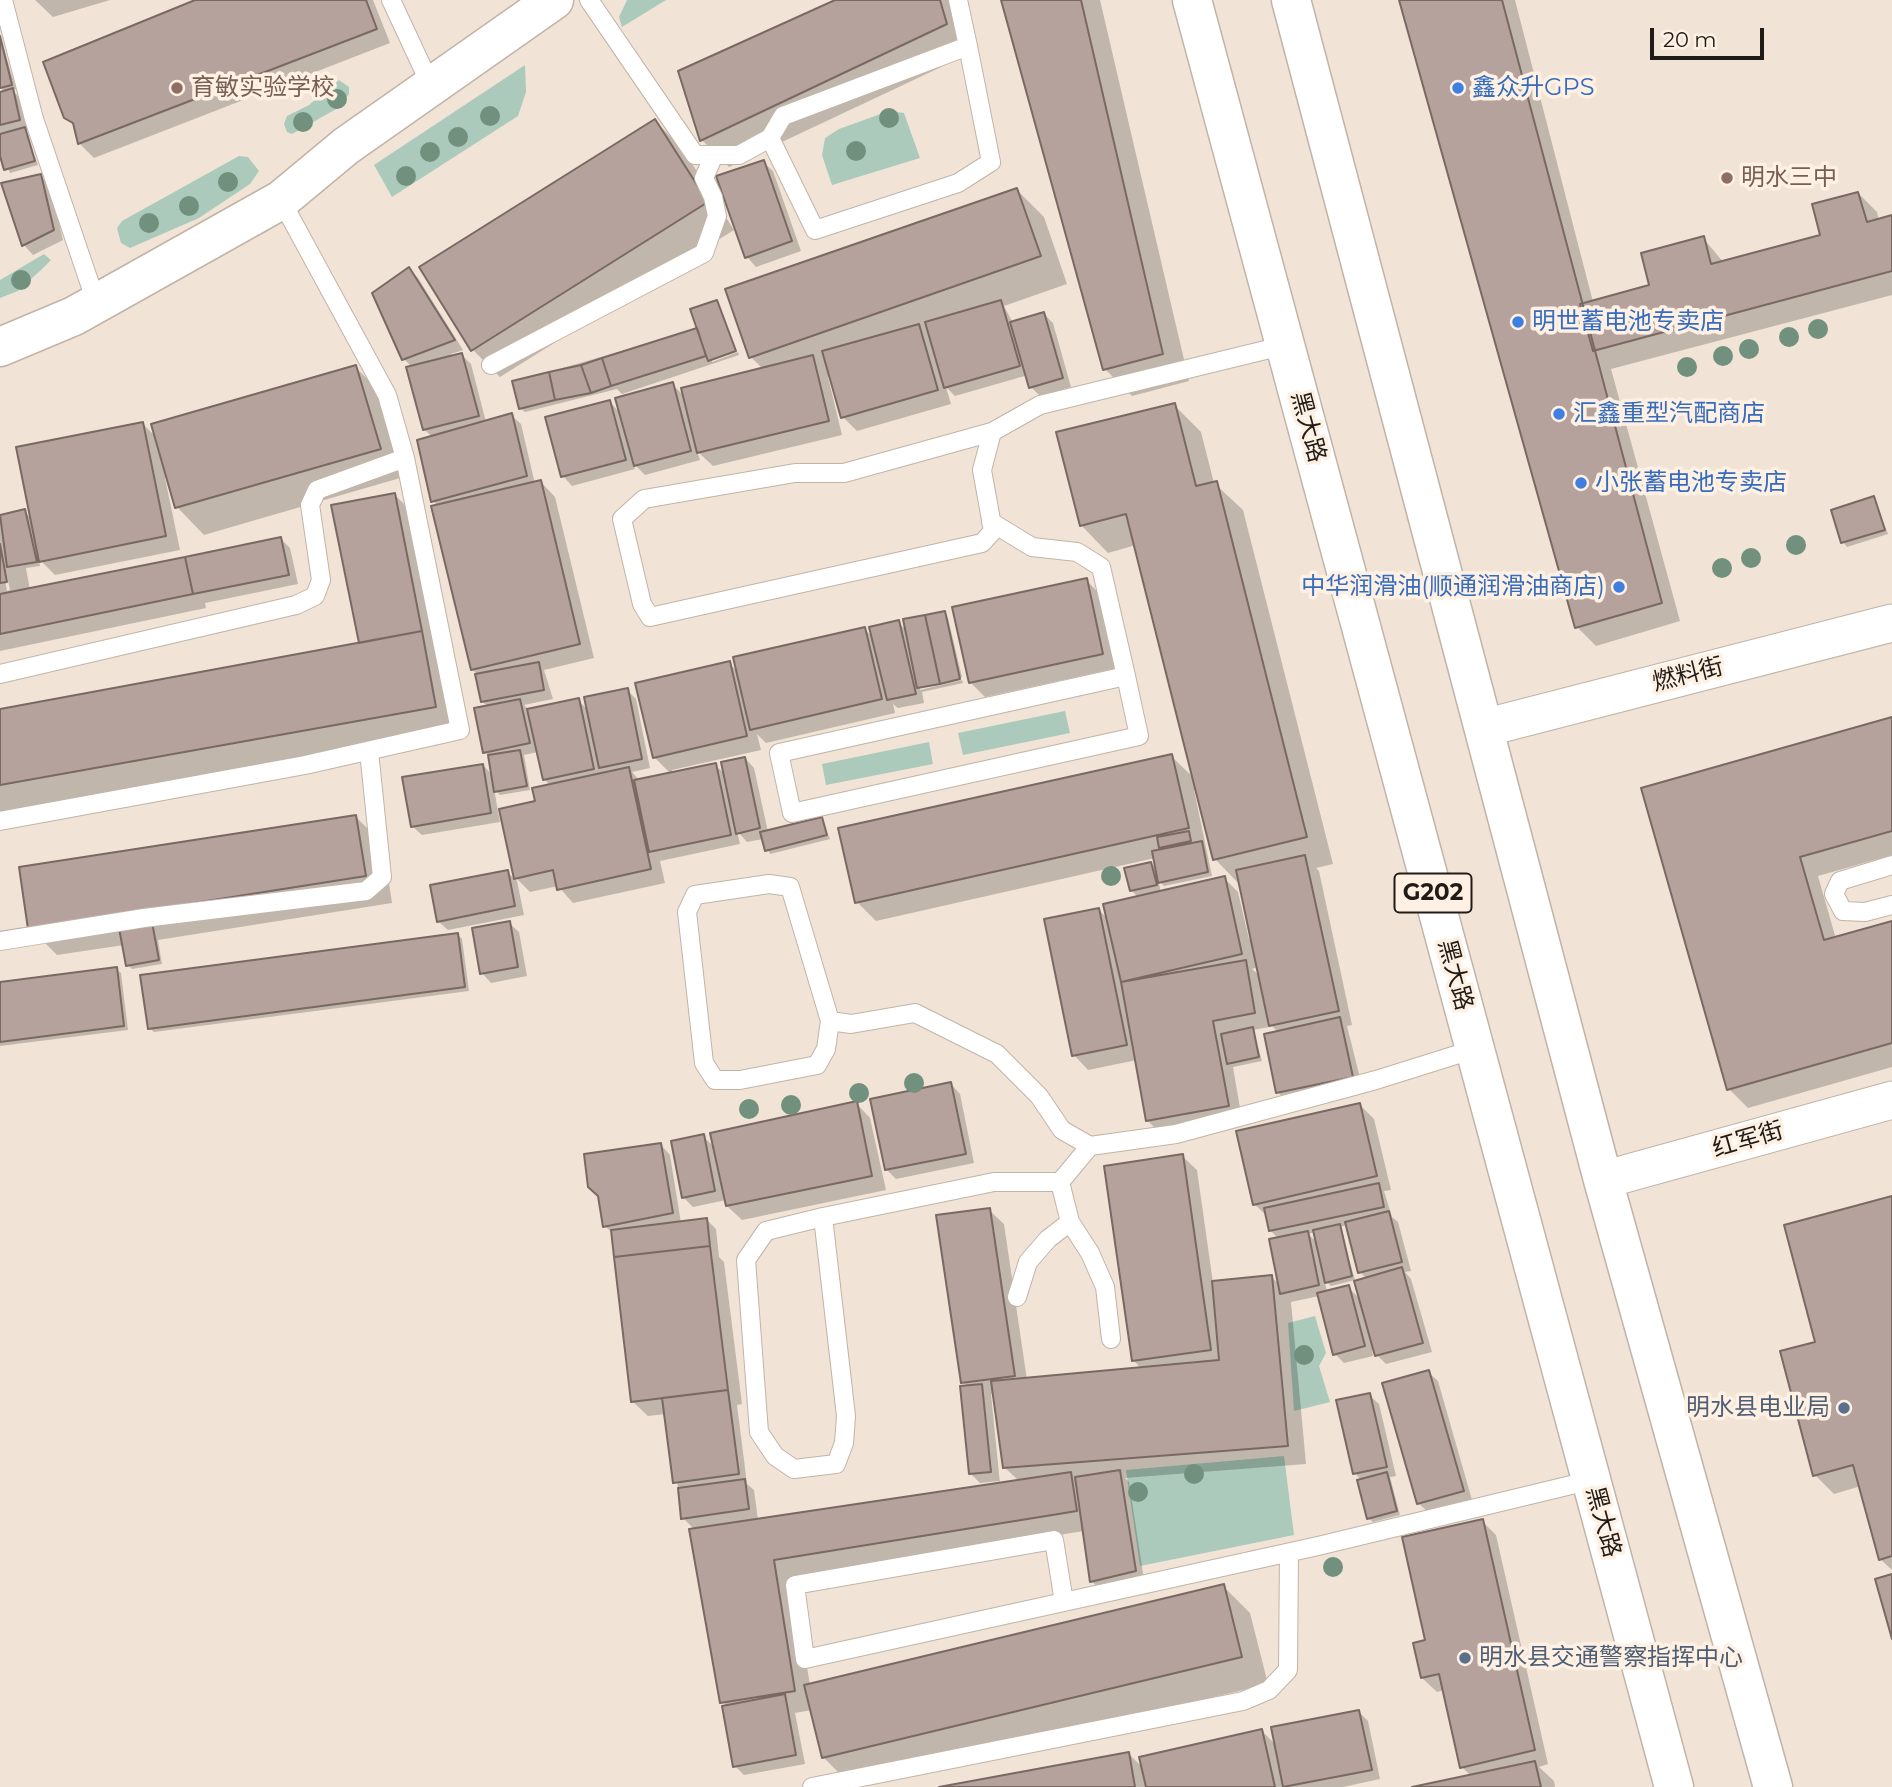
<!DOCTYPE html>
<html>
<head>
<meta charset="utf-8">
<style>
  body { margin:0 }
  #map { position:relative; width:1892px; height:1787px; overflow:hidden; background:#f1e4d6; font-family:Montserrat,sans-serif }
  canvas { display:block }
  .scale { position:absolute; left:1650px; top:28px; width:114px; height:32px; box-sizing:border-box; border:4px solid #201b16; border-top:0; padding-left:9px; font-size:21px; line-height:24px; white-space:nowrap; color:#201b16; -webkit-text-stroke:5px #fef1e3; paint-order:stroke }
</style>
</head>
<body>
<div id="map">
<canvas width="1892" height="1787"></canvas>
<div class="scale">20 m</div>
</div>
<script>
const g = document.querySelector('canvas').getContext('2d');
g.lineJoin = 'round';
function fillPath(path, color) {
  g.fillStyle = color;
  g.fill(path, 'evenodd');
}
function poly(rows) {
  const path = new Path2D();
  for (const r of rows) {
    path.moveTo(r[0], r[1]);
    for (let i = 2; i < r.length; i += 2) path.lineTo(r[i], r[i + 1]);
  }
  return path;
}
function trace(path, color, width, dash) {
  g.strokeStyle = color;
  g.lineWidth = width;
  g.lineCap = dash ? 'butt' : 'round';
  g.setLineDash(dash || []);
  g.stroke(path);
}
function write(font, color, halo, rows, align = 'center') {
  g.font = font + ' Montserrat,"Noto Sans SC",sans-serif';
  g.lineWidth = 7;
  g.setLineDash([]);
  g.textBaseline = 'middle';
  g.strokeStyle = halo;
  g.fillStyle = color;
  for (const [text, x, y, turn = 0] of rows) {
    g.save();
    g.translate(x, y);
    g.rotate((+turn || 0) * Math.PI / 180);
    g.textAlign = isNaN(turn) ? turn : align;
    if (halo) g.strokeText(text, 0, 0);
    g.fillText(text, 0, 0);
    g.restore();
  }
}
const green = poly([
  [627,0,666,0,622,27,619,17],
  [525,65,526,92,518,116,392,197,374,165],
  [339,80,349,87,349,94,338,108,292,134,287,132,284,124,287,116,309,105],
  [889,111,904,113,920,158,832,185,822,155,825,138,839,129],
  [239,156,248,157,259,171,250,184,199,218,130,248,121,243,117,228,122,221],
  [44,254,51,260,41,270,18,291,0,298,0,280],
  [1065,711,1070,733,963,755,958,733],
  [929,742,933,764,826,785,822,764],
  [1315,1316,1326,1353,1319,1366,1330,1402,1294,1411,1288,1323],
  [1284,1456,1294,1535,1140,1566,1126,1470]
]);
const shadow = poly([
  [35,0,110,0,53,17],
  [200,0,373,0,390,43,94,158,80,144,76,128,65,117],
  [840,0,958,0,973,52,729,167,702,140],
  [1003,0,1100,0,1189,381,1132,396,1105,369],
  [1400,0,1515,0,1593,302,1651,286,1703,238,1724,263,1822,237,1858,193,1877,212,1879,221,1892,217,1892,295,1611,369,1680,621,1596,646,1577,627],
  [0,36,16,89,12,90,22,100,28,129,25,130,38,165,10,173,0,150,0,94,5,92,0,87],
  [655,121,682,148,734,230,500,377,473,350],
  [763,162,773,171,801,251,756,267,747,257],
  [40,176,50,185,63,240,33,255,24,245,3,185],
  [1017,190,1044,217,1067,284,1004,306,1013,323,1044,314,1053,323,1071,387,1040,396,1031,387,1028,375,955,396,946,387,951,404,857,431,843,417,831,376,828,377,842,435,713,466,697,451,700,460,645,475,633,463,635,469,572,486,563,476,610,402,620,413,672,384,685,397,763,369,751,357],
  [409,269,418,278,463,350,451,354,452,357,461,354,471,364,486,422,511,415,521,424,535,484,541,482,555,497,594,658,544,670,553,699,524,705,530,711,578,700,589,711,627,690,636,699,650,768,632,772,640,781,671,774,654,757,729,663,739,673,864,629,874,638,898,622,907,631,944,613,948,618,962,677,920,686,920,690,962,680,963,683,922,692,924,703,898,708,893,704,895,713,766,743,757,734,761,750,672,770,673,774,715,765,726,775,745,758,754,768,768,832,821,819,830,839,770,854,763,839,747,842,737,831,740,844,660,861,665,883,573,903,558,886,530,892,516,878,517,881,501,811,537,802,551,786,544,779,538,752,524,755,530,790,500,795,494,789,500,822,422,835,412,826,483,765,493,776,490,757,485,752,488,707,483,702,477,674,472,669,439,507,433,501,432,437,424,429,412,367,404,359],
  [717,302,736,349,712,358,712,362,738,352,739,355,622,394,617,389,525,412,520,408,514,382,698,329],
  [355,367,383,394,407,476,204,535,177,507,168,477,165,478,180,550,55,575,38,558,40,566,26,568,30,590,281,539,290,548,298,584,205,603,206,608,0,651,0,554,7,591,10,590,0,544,0,517,24,511,33,520,143,424,156,437],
  [1174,405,1201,432,1214,483,1243,510,1333,864,1316,868,1319,871,1352,1025,1347,1026,1362,1086,1287,1102,1278,1092,1279,1033,1268,1022,1269,1027,1253,1030,1262,1061,1233,1067,1242,1120,1162,1135,1147,1120,1137,1060,1088,1070,1074,1055,1099,910,1109,920,1138,897,1132,891,1151,863,1157,870,1155,858,876,921,857,902,1171,756,1195,779,1136,545,1108,553,1081,525],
  [1197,789,1215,859,1241,886,1252,938,1249,939,1238,892,1224,878,1161,892,1158,880,1164,886,1212,876,1194,790],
  [1258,967,1261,977,1252,969],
  [395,495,409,509,462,734,0,816,0,710,362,644],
  [1874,498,1888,534,1847,547,1843,542],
  [1086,580,1100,594,1117,668,985,697,970,682],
  [1892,719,1892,855,1818,876,1836,939,1892,923,1892,1067,1748,1108,1729,1089,1643,790],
  [356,817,383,844,392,903,158,940,162,964,132,969,128,965,124,945,57,955,30,928],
  [507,872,517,881,524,915,448,930,438,921],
  [509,923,519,932,527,976,491,983,482,973],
  [458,935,462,939,469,991,154,1032,149,1028],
  [116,969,121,973,128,1030,0,1046,0,983],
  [951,1084,960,1094,974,1163,896,1179,886,1169],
  [856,1103,870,1118,886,1190,742,1220,727,1206,726,1200,693,1207,683,1197,703,1136,715,1148],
  [1360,1105,1374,1119,1391,1190,1384,1191,1392,1217,1398,1222,1411,1271,1405,1272,1411,1279,1432,1352,1386,1364,1372,1350,1373,1356,1344,1363,1335,1354,1319,1296,1291,1302,1306,1464,1125,1478,1129,1482,1144,1580,1101,1590,1091,1581,1084,1531,792,1578,810,1685,1223,1586,1250,1613,1268,1684,850,1784,823,1757,812,1710,795,1713,805,1764,744,1775,735,1766,695,1530,683,1518,666,1414,648,1416,633,1402,613,1234,605,1226,661,1145,670,1155,681,1223,707,1220,716,1229,719,1257,724,1262,742,1404,737,1405,747,1484,754,1490,758,1520,999,1484,999,1481,980,1483,970,1473,968,1387,963,1382,989,1210,1004,1224,1027,1380,1142,1369,1133,1360,1182,1156,1197,1170,1213,1283,1272,1277,1280,1286,1279,1239,1270,1230,1268,1217,1254,1204],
  [1347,1225,1360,1272,1367,1279,1361,1300,1348,1287,1327,1292,1324,1279,1331,1286,1355,1280,1340,1227],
  [1315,1232,1318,1243,1308,1234],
  [991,1394,994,1394,1004,1467,1019,1481,1000,1484],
  [1892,1198,1892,1570,1880,1559,1861,1486,1834,1494,1815,1475,1817,1343],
  [1428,1372,1438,1381,1472,1500,1428,1512,1418,1503],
  [1369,1395,1379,1404,1396,1476,1390,1477,1400,1515,1373,1522,1368,1518,1362,1481,1355,1473],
  [1482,1521,1496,1535,1548,1764,1539,1767,1554,1781,1555,1787,1420,1787,1471,1776,1462,1767,1444,1690,1437,1692,1422,1678,1427,1642],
  [1359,1712,1368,1721,1380,1779,1343,1787,949,1787,1129,1754,1144,1769,1262,1731,1277,1746]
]);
const building = poly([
  [195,0,366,0,377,29,78,144,73,123,64,118,43,62,195,0],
  [835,0,940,0,947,24,700,141,678,71,835,0],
  [1001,0,1081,0,1163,354,1103,370,1001,0],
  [1399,0,1502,0,1662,603,1575,628,1399,0],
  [0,36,12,85,0,88,0,36],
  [13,88,20,120,0,125,0,92,13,88],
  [655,119,708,202,471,351,419,267,655,119],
  [25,127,35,161,4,170,0,156,0,134,25,127],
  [764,160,792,241,745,258,716,176,764,160],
  [41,174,54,230,22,246,1,183,41,174],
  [1017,188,1041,256,749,358,725,289,1017,188],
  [1858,192,1867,222,1892,215,1892,271,1593,351,1580,304,1649,285,1641,253,1704,236,1711,264,1820,235,1812,204,1858,192],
  [409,267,455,340,402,360,372,293,409,267],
  [717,300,736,351,708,361,690,309,717,300],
  [1001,300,1020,366,944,388,925,322,1001,300],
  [1044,312,1063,378,1029,388,1010,322,1044,312],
  [919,324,938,390,841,418,822,351,919,324],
  [697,328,706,356,611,386,602,358,697,328],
  [462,353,479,416,423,430,406,367,462,353],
  [813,355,829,421,697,453,681,388,813,355],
  [602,358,611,386,591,393,581,365,602,358],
  [356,365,381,449,175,508,151,424,356,365],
  [581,365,591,393,555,400,549,372,581,365],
  [549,372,555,400,519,409,512,381,549,372],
  [673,382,691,451,634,466,615,398,673,382],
  [610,400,626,460,561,477,545,417,610,400],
  [1175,403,1196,486,1217,481,1307,837,1213,860,1126,514,1080,526,1056,432,1175,403],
  [512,413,527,476,431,502,417,440,512,413],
  [143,422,166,536,39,562,16,447,143,422],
  [541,480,580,644,471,670,431,506,541,480],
  [395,493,422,631,359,643,331,505,395,493],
  [1874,496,1885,530,1841,543,1831,510,1874,496],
  [25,509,37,562,7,567,0,515,25,509],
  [281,537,289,575,193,594,185,557,281,537],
  [0,544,7,582,0,583,0,544],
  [185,557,193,594,0,634,0,594,185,557],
  [1087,578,1103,654,969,683,952,607,1087,578],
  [945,611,960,679,940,684,925,615,945,611],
  [925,615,940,684,917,688,903,619,925,615],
  [899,620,916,694,887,700,869,627,899,620],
  [865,627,882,699,750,730,733,657,865,627],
  [422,631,436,707,0,785,0,709,422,631],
  [730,661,747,736,653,758,635,683,730,661],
  [539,662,544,690,481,702,475,674,539,662],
  [628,688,642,759,599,768,584,697,628,688],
  [579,698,594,769,543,780,527,709,579,698],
  [520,699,530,743,483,753,474,708,520,699],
  [1892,717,1892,831,1800,857,1824,940,1892,921,1892,1043,1727,1090,1641,788,1892,717],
  [520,750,527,786,494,792,488,755,520,750],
  [1172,754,1189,828,855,903,838,828,1172,754],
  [745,757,760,828,736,834,721,762,745,757],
  [716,763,731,835,649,852,634,780,716,763],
  [483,764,491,813,411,827,402,777,483,764],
  [629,767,651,869,557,890,553,870,514,879,499,809,535,801,532,788,629,767],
  [356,815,366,876,28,929,19,867,356,815],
  [822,817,827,835,765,851,760,832,822,817],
  [1189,831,1191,841,1159,848,1157,837,1189,831],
  [1202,841,1208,872,1158,883,1152,851,1202,841],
  [1305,855,1339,1011,1269,1026,1236,870,1305,855],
  [1151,862,1157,885,1130,891,1124,868,1151,862],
  [508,870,515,906,437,922,430,885,508,870],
  [1225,876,1242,954,1121,982,1103,904,1225,876],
  [1099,908,1127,1045,1072,1056,1044,919,1099,908],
  [510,921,518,967,480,974,472,928,510,921],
  [152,922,159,960,126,966,119,928,152,922],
  [458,933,465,987,148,1029,140,975,458,933],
  [1246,960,1255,1013,1213,1021,1229,1106,1146,1121,1121,982,1246,960],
  [117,967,124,1026,0,1042,0,982,117,967],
  [1340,1017,1353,1077,1276,1093,1264,1034,1340,1017],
  [1253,1027,1259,1057,1227,1064,1221,1034,1253,1027],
  [951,1082,966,1154,885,1170,870,1099,951,1082],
  [857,1101,872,1176,726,1206,710,1133,857,1101],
  [1360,1103,1377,1176,1253,1205,1236,1131,1360,1103],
  [704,1134,715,1191,682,1198,671,1141,704,1134],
  [661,1143,673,1213,603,1227,598,1196,588,1187,584,1154,661,1143],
  [1183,1154,1211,1350,1132,1361,1104,1166,1183,1154],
  [1379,1183,1384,1207,1269,1231,1264,1208,1379,1183],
  [1892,1196,1892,1556,1879,1560,1853,1465,1813,1476,1780,1351,1815,1342,1784,1225,1892,1196],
  [990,1208,1015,1376,961,1383,936,1215,990,1208],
  [1389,1211,1402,1262,1358,1273,1345,1222,1389,1211],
  [707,1218,710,1246,614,1257,611,1230,707,1218],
  [1340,1224,1352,1276,1325,1283,1313,1230,1340,1224],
  [1308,1231,1319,1285,1280,1294,1269,1239,1308,1231],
  [710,1246,728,1390,631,1402,614,1257,710,1246],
  [1402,1267,1423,1343,1375,1356,1354,1281,1402,1267],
  [1272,1275,1288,1446,1003,1468,991,1381,1219,1360,1212,1281,1272,1275],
  [1349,1285,1365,1346,1333,1355,1317,1293,1349,1285],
  [1429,1370,1464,1491,1417,1504,1382,1383,1429,1370],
  [982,1384,991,1472,969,1474,960,1386,982,1384],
  [728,1390,739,1474,673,1483,662,1398,728,1390],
  [1370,1393,1387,1467,1353,1474,1336,1400,1370,1393],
  [1120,1470,1136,1571,1090,1582,1075,1477,1120,1470],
  [1071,1472,1077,1511,774,1560,795,1691,720,1703,689,1529,1071,1472],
  [1387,1472,1397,1511,1367,1519,1357,1480,1387,1472],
  [745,1479,749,1509,681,1519,678,1488,745,1479],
  [1483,1519,1535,1750,1460,1768,1439,1674,1421,1678,1413,1643,1425,1640,1402,1537,1483,1519],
  [1892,1574,1892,1639,1875,1579,1892,1574],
  [1224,1584,1242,1657,822,1758,804,1685,1224,1584],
  [785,1694,796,1755,733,1767,722,1706,785,1694],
  [1359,1710,1372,1770,1283,1787,1271,1727,1359,1710],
  [1262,1729,1275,1787,1146,1787,1139,1757,1262,1729],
  [1129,1752,1135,1787,939,1787,1129,1752],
  [1535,1761,1541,1787,1412,1787,1535,1761]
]);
const service = poly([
  [3,0,34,119,96,302],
  [391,0,432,88],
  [589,0,695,155,739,155,770,138],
  [958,0,968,46,991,162,958,183,815,230,770,138,783,116,968,46],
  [491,365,704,253,717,216,713,197,704,178,714,155],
  [992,432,844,473,795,473,644,499,622,519,642,604,650,617,982,543,993,531,982,470,992,432,1040,405,1286,345],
  [991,522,1032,547,1077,552,1101,567,1126,676,1139,736,792,813,779,753,1126,676],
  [0,674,296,605,315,596,321,580,310,505,317,490,405,458],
  [0,821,305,765,460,730,405,458,387,395,281,200],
  [1892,865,1840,881,1834,894,1843,911,1865,912,1892,905],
  [0,941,144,918,366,891,382,877,369,751],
  [830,1021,826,1049,817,1065,740,1080,715,1080,704,1063,687,912,695,895,769,884,790,887,830,1021,851,1024,915,1013,997,1054,1039,1096,1062,1130,1090,1146,1176,1134,1376,1080,1475,1049],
  [1060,1182,1070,1222,1090,1253,1105,1287,1111,1339],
  [823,1217,846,1416,844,1443,836,1464,794,1469,775,1456,759,1432,746,1260,766,1231,823,1217,994,1182,1060,1182,1090,1146],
  [1017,1297,1028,1262,1048,1239,1070,1222],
  [1064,1602,1054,1540,795,1585,805,1659,1318,1546,1592,1480],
  [812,1787,1243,1701,1269,1690,1288,1670,1289,1553]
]);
const minor = poly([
  [1484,728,1892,623],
  [1603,1180,1892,1100]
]);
const secondary = poly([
  [0,347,74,316,281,200,346,146,554,0]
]);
const trunk = poly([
  [1192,0,1674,1787],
  [1291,0,1603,1180,1773,1787]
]);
const trees = [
  [337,99],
  [490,116],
  [889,118],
  [303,122],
  [458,137],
  [856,151],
  [430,152],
  [406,176],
  [228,182],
  [189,206],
  [149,223],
  [21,280],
  [1818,329],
  [1789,337],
  [1749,349],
  [1723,356],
  [1687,367],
  [1796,545],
  [1751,558],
  [1722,568],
  [1111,876],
  [914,1083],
  [859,1093],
  [791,1105],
  [749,1109],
  [1304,1355],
  [1194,1474],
  [1138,1492],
  [1333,1567]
];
const markers = [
  [177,88,7,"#8d6e63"],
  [1458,88,7,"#3f7fe0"],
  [1727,178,7,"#8d6e63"],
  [1518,322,7,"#3f7fe0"],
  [1559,414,7,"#3f7fe0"],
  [1581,483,7,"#3f7fe0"],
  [1619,587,7,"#3f7fe0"],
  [1844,1408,7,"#5c6f8a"],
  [1465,1658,7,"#5c6f8a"]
];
const shields = [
  [1433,893,77]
];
const shieldNames = [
  ["G202",1433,893]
];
const educationNames = [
  ["育敏实验学校",191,88],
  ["明水三中",1741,178]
];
const shopNames = [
  ["鑫众升GPS",1472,88],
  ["明世蓄电池专卖店",1532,322],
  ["汇鑫重型汽配商店",1573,414],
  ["小张蓄电池专卖店",1595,483],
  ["中华润滑油(顺通润滑油商店)",1605,587,"right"]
];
const streetNames = [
  ["黑大路",1308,427,75],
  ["燃料街",1688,675,-14],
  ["黑大路",1455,975,75],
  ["红军街",1748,1140,-16],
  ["黑大路",1603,1522,75]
];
const serviceNames = [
  ["明水县电业局",1830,1408],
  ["明水县交通警察指挥中心",1479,1658,"left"]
];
fillPath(green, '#abcabb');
fillPath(shadow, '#0003');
fillPath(building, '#b5a29d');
trace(building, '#7a6863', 2);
trace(service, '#c1b4a7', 20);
trace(minor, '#c1b4a7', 39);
trace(secondary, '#c1b4a7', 41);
trace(trunk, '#c1b4a7', 41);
trace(service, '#fff', 18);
trace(minor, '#fff', 37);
trace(secondary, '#fff', 38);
trace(trunk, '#fff', 38);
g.fillStyle = '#71907d';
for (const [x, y] of trees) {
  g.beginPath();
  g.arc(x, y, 10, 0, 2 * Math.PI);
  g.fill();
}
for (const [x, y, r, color] of markers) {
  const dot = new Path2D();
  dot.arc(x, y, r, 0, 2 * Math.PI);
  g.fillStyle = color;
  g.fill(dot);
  trace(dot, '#fef1e3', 2.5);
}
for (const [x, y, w] of shields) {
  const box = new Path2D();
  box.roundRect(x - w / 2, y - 19.5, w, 39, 5);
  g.fillStyle = '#fef1e3';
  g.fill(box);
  trace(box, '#201b16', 2);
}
write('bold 23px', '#201b16', null, shieldNames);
write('24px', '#785e54', '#fef1e3', educationNames, 'left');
write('24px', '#366cbe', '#fef1e3', shopNames, 'left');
write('24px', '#201b16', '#fef1e3', streetNames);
write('24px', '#4e5e75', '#fef1e3', serviceNames, 'right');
</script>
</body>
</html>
